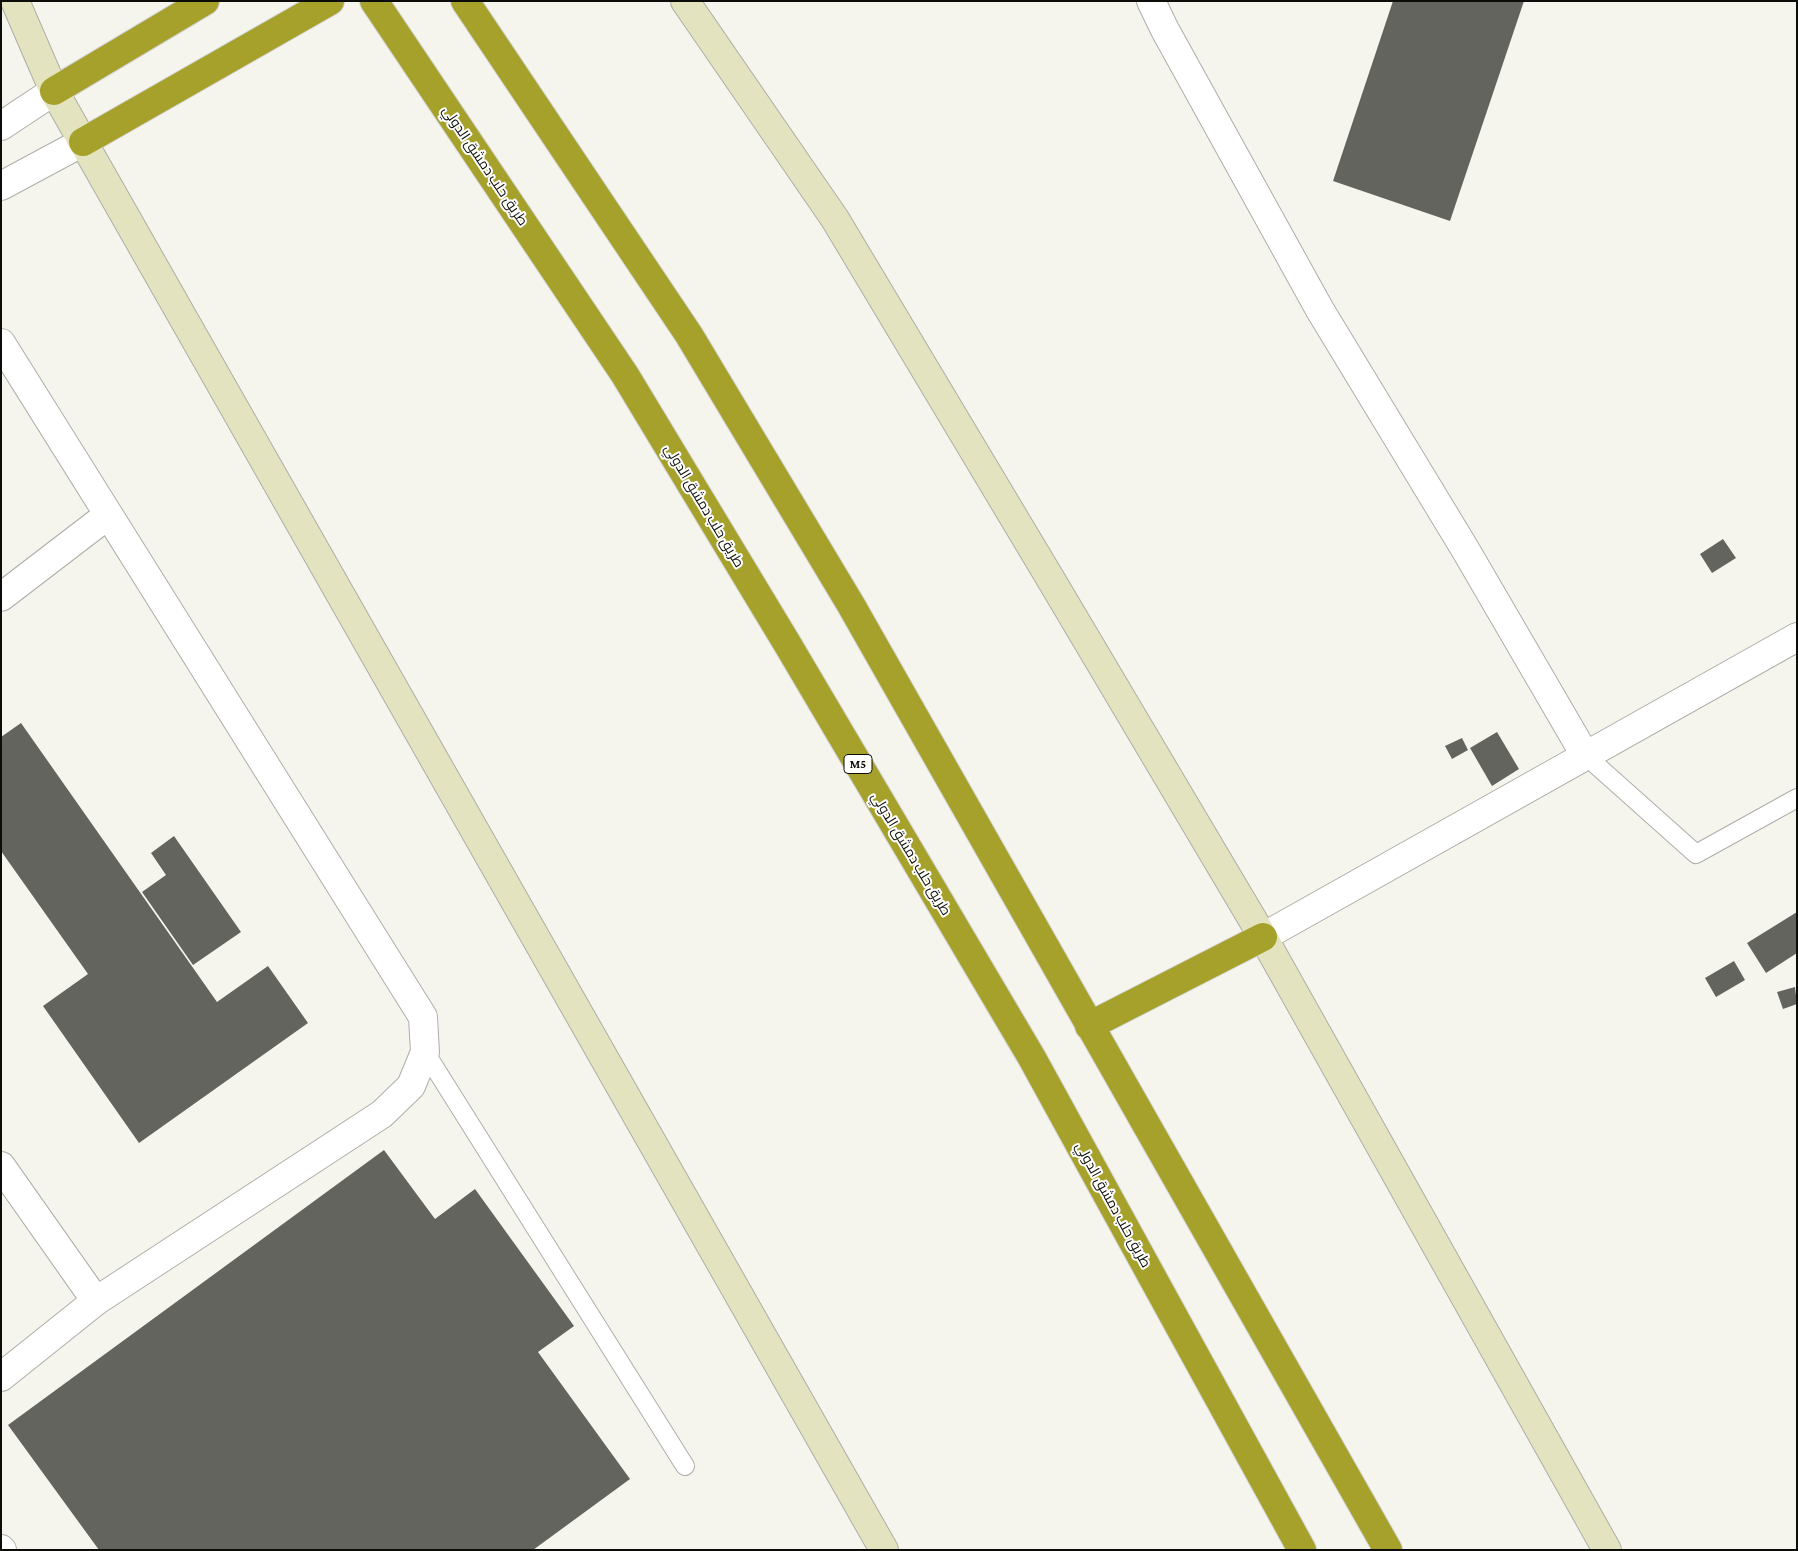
<!DOCTYPE html>
<html>
<head>
<meta charset="utf-8">
<style>
  body { margin:0 }
  #map { position:relative; width:1798px; height:1551px; overflow:hidden; background:#f5f5ee; font-family:"Crimson Pro",serif }
  canvas { display:block }
  .frame { position:absolute; inset:0; border:2px solid #0c0c09; pointer-events:none }
</style>
</head>
<body>
<div id="map">
<canvas width="1798" height="1551"></canvas>
<div class="frame"></div>
</div>
<script>
const g = document.querySelector('canvas').getContext('2d');
g.lineJoin = 'round';
function fillPath(path, color) {
  g.fillStyle = color;
  g.fill(path, 'evenodd');
}
function poly(rows) {
  const path = new Path2D();
  for (const r of rows) {
    path.moveTo(r[0], r[1]);
    for (let i = 2; i < r.length; i += 2) path.lineTo(r[i], r[i + 1]);
  }
  return path;
}
function trace(path, color, width, dash) {
  g.strokeStyle = color;
  g.lineWidth = width;
  g.lineCap = dash ? 'butt' : 'round';
  g.setLineDash(dash || []);
  g.stroke(path);
}
function write(font, color, halo, rows, align = 'center') {
  g.font = font + ' "Crimson Pro",Cairo,serif';
  g.lineWidth = 4;
  g.setLineDash([]);
  g.textBaseline = 'middle';
  g.strokeStyle = halo;
  g.fillStyle = color;
  for (const [text, x, y, turn = 0] of rows) {
    g.save();
    g.translate(x, y);
    g.rotate((+turn || 0) * Math.PI / 180);
    g.textAlign = isNaN(turn) ? turn : align;
    if (halo) g.strokeText(text, 0, 0);
    g.fillText(text, 0, 0);
    g.restore();
  }
}
const building = poly([
  [1393,1,1524,1,1450,221,1333,181],
  [1723,539,1736,558,1712,573,1700,554],
  [21,723,217,1002,268,966,308,1023,139,1143,43,1006,88,974,1,851,1,737],
  [1497,732,1519,769,1492,786,1470,748],
  [1462,738,1468,750,1452,759,1445,746],
  [174,836,241,932,193,965,142,892,166,875,151,853],
  [1797,912,1797,953,1766,973,1747,943],
  [1734,961,1745,980,1716,997,1705,978],
  [1795,987,1797,1004,1783,1009,1777,992],
  [384,1150,435,1219,475,1189,574,1326,538,1352,630,1479,533,1550,99,1550,8,1425]
]);
const service = poly([
  [1585,755,1696,854,1797,798],
  [425,1052,685,1466]
]);
const minor = poly([
  [1151,1,1165,30,1320,310,1465,549,1585,755],
  [1,126,54,91],
  [1,186,83,142],
  [1,343,423,1017,425,1052,411,1086,382,1114,96,1301,1,1377],
  [1,597,108,515],
  [1263,937,1797,637],
  [1,1166,96,1301],
  [1,1549,2,1550]
]);
const secondary = poly([
  [15,1,54,91,884,1550],
  [685,1,835,219,1050,578,1263,937,1607,1550]
]);
const motorway = poly([
  [374,1,625,375,788,645,1032,1058,1302,1550],
  [465,1,689,335,851,605,1388,1550],
  [54,91,205,1],
  [83,142,330,1],
  [1089,1026,1263,937]
]);
const shields = [
  [858,764,28]
];
const shieldNames = [
  ["M5",858,764]
];
const streetNames = [
  ["طريق حلب دمشق الدولي",485,166,56],
  ["طريق حلب دمشق الدولي",704,506,59],
  ["طريق حلب دمشق الدولي",911,854,59],
  ["طريق حلب دمشق الدولي",1113,1205,61]
];
fillPath(building, '#64645e');
trace(service, '#adaea7', 20);
trace(minor, '#adaea7', 30);
trace(secondary, '#adaea7', 30);
trace(motorway, '#d3d3d3', 30);
trace(service, '#fff', 18);
trace(minor, '#fff', 28);
trace(secondary, '#e4e3bf', 28);
trace(motorway, '#a5a12b', 28);
for (const [x, y, w] of shields) {
  const box = new Path2D();
  box.roundRect(x - w / 2, y - 9.5, w, 19, 4);
  g.fillStyle = '#fffffe';
  g.fill(box);
  trace(box, '#0c0c09', 1);
}
write('bold 12px', '#0c0c09', null, shieldNames);
write('14px', '#0c0c09', '#fffffe', streetNames);
</script>
</body>
</html>
